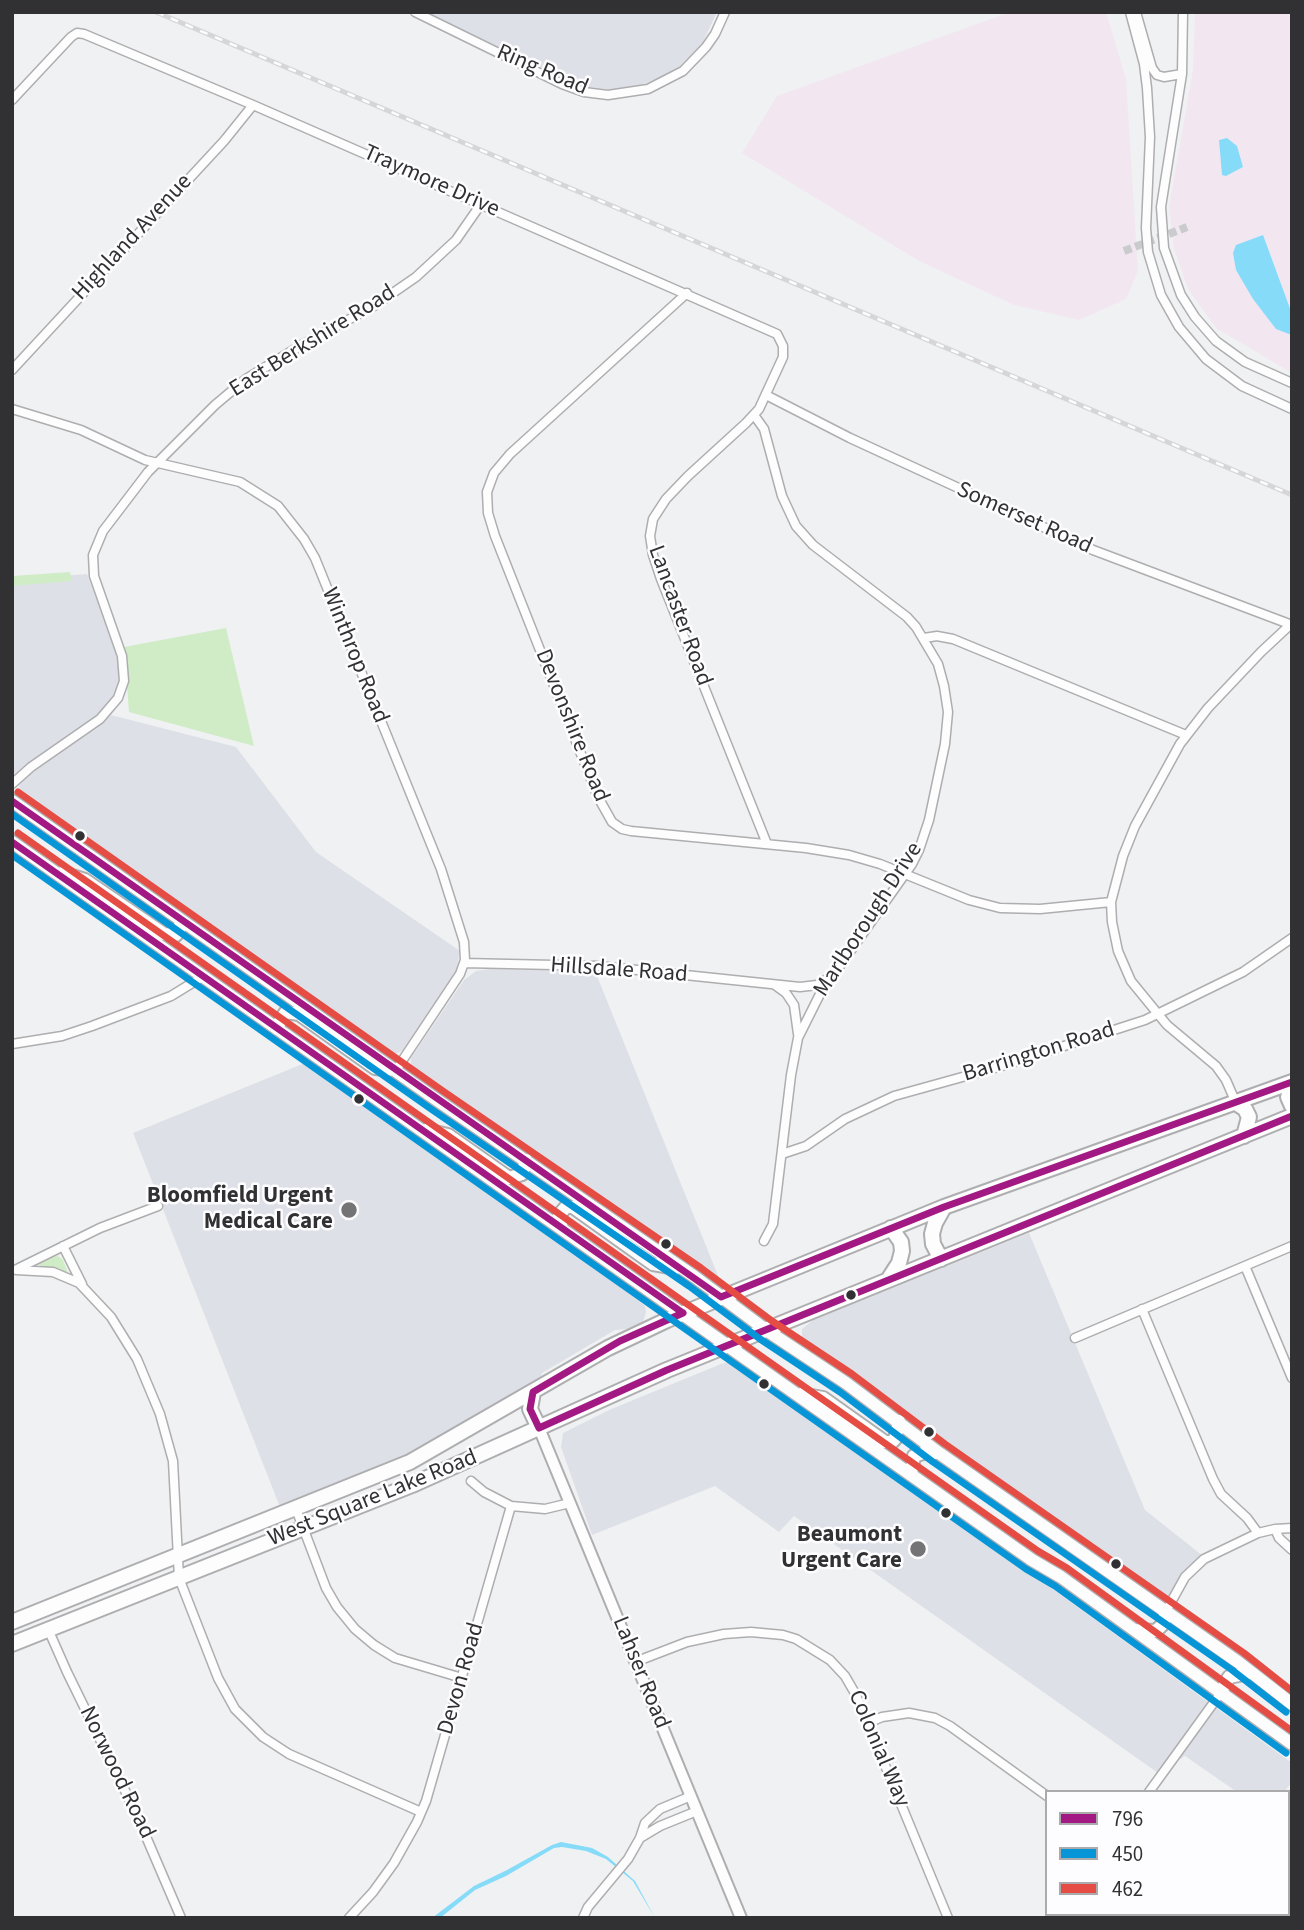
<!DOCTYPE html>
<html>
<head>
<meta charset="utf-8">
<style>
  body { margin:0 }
  #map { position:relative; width:1304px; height:1930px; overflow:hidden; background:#f0f1f3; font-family:"Source Sans 3",sans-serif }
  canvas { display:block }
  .frame { position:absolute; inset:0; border:14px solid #313133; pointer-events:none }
  .legend { position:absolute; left:1045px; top:1790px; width:245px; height:126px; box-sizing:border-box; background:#fdfdff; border:2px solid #ababad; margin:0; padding:9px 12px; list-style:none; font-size:21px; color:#313133 }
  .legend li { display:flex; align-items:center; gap:14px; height:35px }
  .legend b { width:35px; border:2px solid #ababad }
</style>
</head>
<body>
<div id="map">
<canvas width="1304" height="1930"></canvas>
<div class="frame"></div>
<ul class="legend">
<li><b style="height:9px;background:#a31984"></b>796</li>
<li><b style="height:9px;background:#0696d7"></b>450</li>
<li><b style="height:9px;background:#e54c44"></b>462</li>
</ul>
</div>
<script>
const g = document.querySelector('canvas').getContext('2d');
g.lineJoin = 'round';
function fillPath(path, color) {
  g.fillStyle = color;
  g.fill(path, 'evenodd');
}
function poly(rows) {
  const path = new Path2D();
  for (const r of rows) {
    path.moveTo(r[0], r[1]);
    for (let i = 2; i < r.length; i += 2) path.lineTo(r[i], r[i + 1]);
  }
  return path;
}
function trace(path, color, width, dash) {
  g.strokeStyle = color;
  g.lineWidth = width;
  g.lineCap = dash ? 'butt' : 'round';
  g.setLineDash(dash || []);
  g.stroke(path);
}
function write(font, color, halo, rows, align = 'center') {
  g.font = font + ' "Source Sans 3",sans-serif';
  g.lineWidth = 5;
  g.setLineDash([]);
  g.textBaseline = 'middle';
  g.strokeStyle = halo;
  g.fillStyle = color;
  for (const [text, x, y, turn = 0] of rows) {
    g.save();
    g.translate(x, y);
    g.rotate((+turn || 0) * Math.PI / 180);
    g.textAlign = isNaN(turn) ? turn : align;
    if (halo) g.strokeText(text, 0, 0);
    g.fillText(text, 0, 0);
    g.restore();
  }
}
const built = poly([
  [426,12,717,12,702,44,674,72,641,85,614,90,590,87,566,79],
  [87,574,116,650,119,670,118,688,111,702,98,715,13,775,12,580],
  [111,715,236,747,316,852,460,951,456,972,402,1051,395,1054,388,1052,21,794,19,786,25,778],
  [489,969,595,971,721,1283,709,1278,414,1071,411,1066,411,1058,464,980,476,971],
  [305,1063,628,1292,645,1306,646,1312,643,1322,627,1329,615,1330,542,1373,541,1377,428,1445,398,1460,280,1507,133,1133],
  [1029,1233,1145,1510,1203,1556,1166,1599,1160,1599,802,1337,802,1329,813,1320],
  [729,1362,742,1366,980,1536,1292,1763,1292,1782,1284,1792,1237,1792,1185,1756,1158,1773,794,1516,779,1532,715,1486,592,1535,561,1447,563,1433,609,1410,721,1364]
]);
const industrial = poly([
  [1010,12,1106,12,1126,79,1138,271,1126,299,1079,320,1014,305,919,261,742,153,777,96],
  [1195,12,1292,12,1292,373,1216,328,1188,289,1174,249,1169,207,1193,70]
]);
const green = poly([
  [70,572,72,581,12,586,12,576],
  [226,628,254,746,129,712,124,647],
  [58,1256,63,1260,68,1273,38,1265,49,1258]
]);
const water = poly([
  [1227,138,1237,146,1243,167,1226,176,1222,175,1219,140],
  [1263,235,1292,314,1292,333,1289,334,1276,329,1253,299,1236,270,1233,253,1236,245],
  [561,1842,592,1848,608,1857,635,1881,655,1918,633,1881,606,1859,586,1851,562,1847,554,1848,506,1876,475,1890,440,1918,432,1918,474,1886,507,1870,552,1845]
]);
const streetTunnel = poly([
  [1124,251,1187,227]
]);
const street = poly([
  [415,12,562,84,584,92,608,95,648,89,683,71,706,47,715,34,725,12],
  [1130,12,1144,64,1147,88,1150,137,1146,228,1148,252,1161,295,1179,327,1206,359,1242,386,1292,409],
  [1136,12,1152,68,1157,75,1164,77,1182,74],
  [1183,12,1182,74,1161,207,1164,248,1181,295,1195,317,1216,341,1245,362,1292,383],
  [12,100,71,37,77,33,84,34,253,105,777,334,783,346,783,357,759,409,746,423,688,476,666,499,653,519,650,536,653,555,661,579,767,844],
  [687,293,510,454,494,473,487,492,488,513,495,536,598,797,612,822,622,829,631,831,806,848,849,855,880,864,969,900,1000,908,1040,909,1111,902],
  [12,370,224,141,253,105],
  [766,395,850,438,1093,550,1292,625],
  [12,409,81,430,145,460,240,482,278,506,304,539,315,558,441,869,464,942,465,960,460,974,396,1070],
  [754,415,764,429,782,496,796,526,813,545,907,617,916,627,938,664,944,686,948,712,945,744,929,820,919,850,912,864,820,994,798,1038,791,1075,773,1224,764,1241],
  [924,638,937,636,953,639,1186,735],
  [12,784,31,767,100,719,118,698,124,681,122,656,94,576,93,555,103,531,148,472,215,405,246,379,305,343,374,306,416,277,456,240,481,204],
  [464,963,599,966,800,987,817,985,829,978],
  [775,985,786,993,794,1005,798,1034],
  [12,1044,62,1036,92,1026,171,996,202,977],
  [1236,1103,1226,1080,1216,1066,1167,1025,1131,981,1118,951,1112,922,1111,902,1123,856,1135,826,1180,744,1208,708,1261,652,1291,624],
  [782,1154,806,1146,845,1119,894,1096,1002,1066,1145,1020,1243,972,1292,938],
  [63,1246,82,1284],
  [1245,1266,1292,1378],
  [17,1269,100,1228,158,1206],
  [16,1270,53,1272,79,1283,111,1317,137,1359,160,1414,173,1461,179,1578,218,1678,235,1709,263,1737,289,1754,421,1812],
  [1142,1309,1213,1479,1221,1494,1247,1518,1258,1533],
  [1075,1338,1292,1246],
  [471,1481,484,1492,511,1506,545,1509,570,1503],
  [296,1509,326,1588,337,1607,355,1629,374,1645,395,1658,462,1678],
  [1275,1529,1279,1538,1292,1550],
  [1165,1613,1185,1577,1204,1559,1258,1533,1275,1529,1292,1528],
  [48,1629,67,1672,135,1811,181,1918],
  [635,1662,687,1642,724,1634,751,1632,783,1635,796,1639,830,1660,845,1676,856,1695,948,1918],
  [868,1723,882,1717,909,1713,935,1718,950,1726,1047,1796],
  [1149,1792,1220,1694],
  [640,1838,660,1826,697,1811],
  [349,1918,373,1892,394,1863,417,1822,426,1801,511,1506],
  [583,1918,588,1907,628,1859,640,1838,645,1823,660,1809,691,1796],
  [1213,1918,1218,1916]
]);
const secondary = poly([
  [539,1428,741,1918]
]);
const primary = poly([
  [12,801,437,1100,695,1277,766,1330,846,1383,939,1453,1238,1662,1292,1704],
  [12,842,1032,1560,1061,1577,1292,1744],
  [62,873,85,880,164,934,176,935,179,931,181,920],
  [277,1029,281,1019,286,1012,299,1014,375,1068,395,1070],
  [426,1130,448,1135,509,1178,522,1174,526,1160],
  [562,1229,559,1215,566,1207,573,1207,653,1264,676,1268],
  [801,1394,823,1398,885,1442,892,1442,895,1439,899,1421],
  [911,1474,914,1456,923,1453,939,1453],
  [1135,1630,1156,1631,1164,1623,1165,1613],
  [1220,1694,1229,1677,1249,1673]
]);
const highway = poly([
  [1292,1088,1288,1097,1292,1106],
  [1236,1103,1245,1109,1249,1117,1244,1136],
  [941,1259,933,1244,932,1234,935,1223,944,1207],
  [888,1280,899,1263,902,1251,901,1242,891,1228],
  [533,1392,530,1409,539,1428],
  [12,1622,410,1462,608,1348,667,1320,944,1207,1292,1082],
  [12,1644,412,1485,667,1370,1292,1116]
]);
const rail = poly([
  [156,12,1292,495]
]);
const bus1 = poly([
  [12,801,721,1297,944,1207,1292,1082],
  [12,842,683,1313],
  [683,1313,620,1341,533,1392,530,1409,539,1428,667,1370,1292,1116]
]);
const bus2 = poly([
  [12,814,431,1109,689,1286,760,1339,840,1392,933,1462,1232,1670,1286,1712],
  [12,855,1026,1569,1055,1586,1286,1753]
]);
const bus3 = poly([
  [18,792,443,1091,701,1268,772,1321,852,1374,945,1444,1244,1653,1292,1691],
  [18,833,1038,1551,1067,1568,1292,1731]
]);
const markers = [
  [80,836,6,"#313133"],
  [359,1099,6,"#313133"],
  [349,1210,9,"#747476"],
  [666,1244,6,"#313133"],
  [851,1295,6,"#313133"],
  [764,1384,6,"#313133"],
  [929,1432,6,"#313133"],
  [946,1513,6,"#313133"],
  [918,1549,9,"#747476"],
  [1116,1564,6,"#313133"]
];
const streetNames = [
  ["Ring Road",542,71,23],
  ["Traymore Drive",431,182,24],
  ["Highland Avenue",133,238,-47],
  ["East Berkshire Road",313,342,-32],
  ["Somerset Road",1024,519,24],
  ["Lancaster Road",679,616,70],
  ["Winthrop Road",354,656,68],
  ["Devonshire Road",571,726,68],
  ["Marlborough Drive",869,920,-57],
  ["Hillsdale Road",619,971,4],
  ["Barrington Road",1039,1053,-17],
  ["West Square Lake Road",373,1499,-22],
  ["Lahser Road",640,1673,68],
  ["Devon Road",462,1679,-74],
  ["Colonial Way",878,1749,67],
  ["Norwood Road",116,1773,64]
];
const poiNames = [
  ["Bloomfield Urgent",333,1197],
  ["Medical Care",333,1223],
  ["Beaumont",902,1536],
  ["Urgent Care",902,1562]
];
fillPath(built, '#dee0e7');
fillPath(industrial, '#f2e7f1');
fillPath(green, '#d0ecc6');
fillPath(water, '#86dbf9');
trace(streetTunnel, '#cacbcd', 8, [8, 4]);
trace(street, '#aeaeb0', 11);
trace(secondary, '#aeaeb0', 14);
trace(primary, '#aeaeb0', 16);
trace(highway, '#aeaeb0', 18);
trace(street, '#fdfdfd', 8);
trace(secondary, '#fdfdfd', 10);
trace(primary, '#fdfdfd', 12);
trace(highway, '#fdfdfd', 14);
trace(rail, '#d6d6d7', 5);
trace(rail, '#fdfdff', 2.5, [8]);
trace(bus1, '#a31984', 7);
trace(bus2, '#0696d7', 7);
trace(bus3, '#e54c44', 7);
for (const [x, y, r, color] of markers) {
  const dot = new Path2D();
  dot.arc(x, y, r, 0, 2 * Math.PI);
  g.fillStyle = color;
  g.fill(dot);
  trace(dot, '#fdfdff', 2.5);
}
write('23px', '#313133', '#fdfdff', streetNames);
write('bold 23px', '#313133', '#fdfdff', poiNames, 'right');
</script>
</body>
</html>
